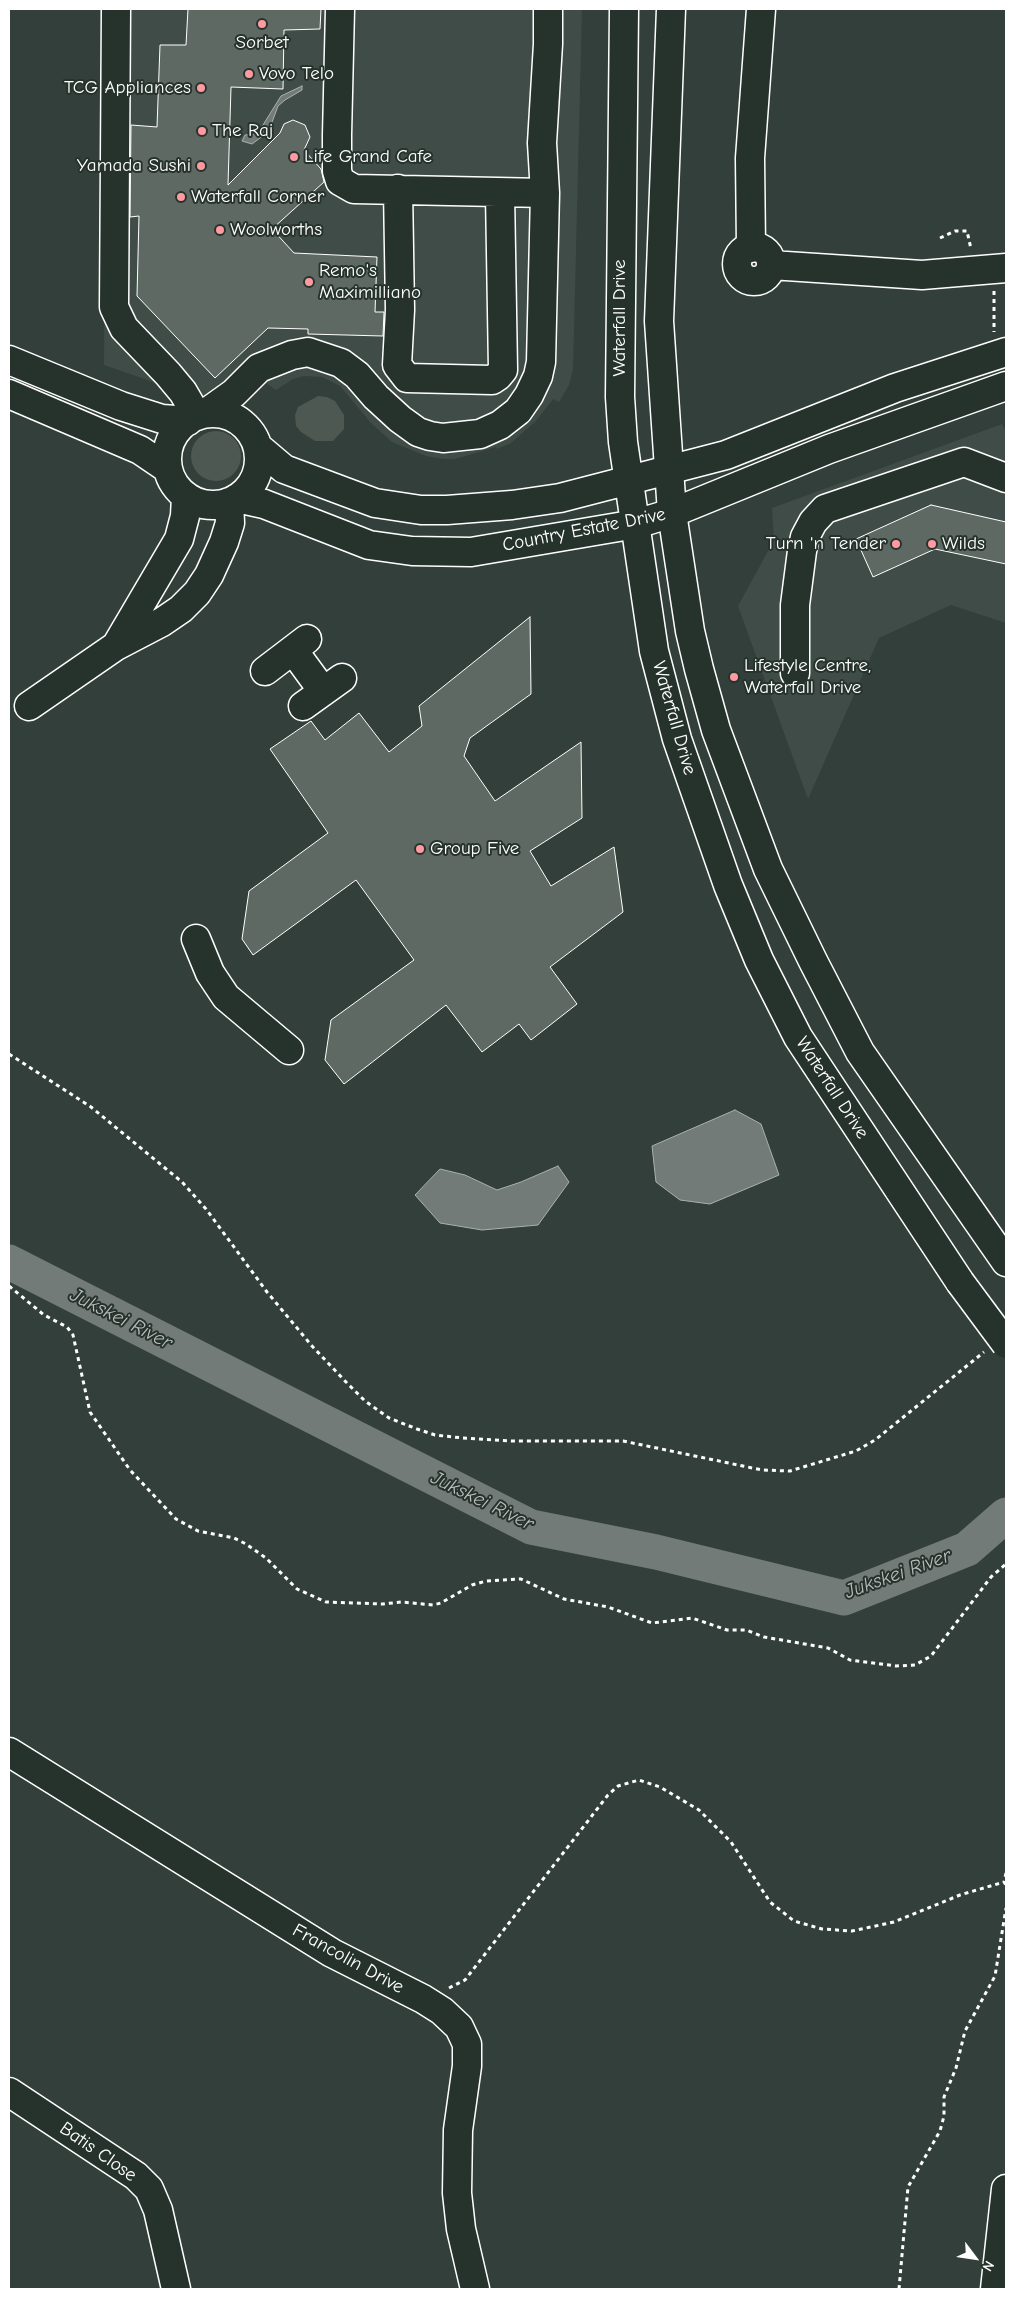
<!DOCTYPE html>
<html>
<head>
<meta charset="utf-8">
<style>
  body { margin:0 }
  #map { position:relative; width:1015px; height:2298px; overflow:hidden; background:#333f3a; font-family:"Comic Neue",sans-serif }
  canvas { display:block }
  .frame { position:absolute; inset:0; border:10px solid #fff; pointer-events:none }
  .north { position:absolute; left:950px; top:2233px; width:50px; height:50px; -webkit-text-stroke:4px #26332d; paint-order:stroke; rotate:121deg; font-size:14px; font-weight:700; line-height:20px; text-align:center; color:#fff }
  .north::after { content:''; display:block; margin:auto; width:18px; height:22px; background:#fff; clip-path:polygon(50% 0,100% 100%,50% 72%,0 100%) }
</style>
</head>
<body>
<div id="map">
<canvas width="1015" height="2298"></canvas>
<div class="frame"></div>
<div class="north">N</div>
</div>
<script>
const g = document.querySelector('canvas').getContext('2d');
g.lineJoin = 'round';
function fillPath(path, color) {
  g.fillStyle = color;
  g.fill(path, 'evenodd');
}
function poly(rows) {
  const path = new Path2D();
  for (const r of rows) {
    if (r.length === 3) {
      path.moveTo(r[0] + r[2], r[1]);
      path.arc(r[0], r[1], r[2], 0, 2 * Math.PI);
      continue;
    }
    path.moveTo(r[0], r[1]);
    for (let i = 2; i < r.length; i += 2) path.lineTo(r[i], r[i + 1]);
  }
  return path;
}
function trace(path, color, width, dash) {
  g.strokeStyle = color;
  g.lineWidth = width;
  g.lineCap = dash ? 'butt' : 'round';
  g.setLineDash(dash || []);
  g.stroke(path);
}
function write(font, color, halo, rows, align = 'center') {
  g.font = font + ' "Comic Neue",sans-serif';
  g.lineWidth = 4;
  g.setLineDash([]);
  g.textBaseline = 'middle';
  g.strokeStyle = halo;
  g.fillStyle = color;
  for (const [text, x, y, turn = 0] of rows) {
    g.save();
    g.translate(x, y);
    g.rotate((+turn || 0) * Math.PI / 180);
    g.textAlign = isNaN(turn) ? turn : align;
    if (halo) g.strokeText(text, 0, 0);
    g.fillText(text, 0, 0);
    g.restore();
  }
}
const built = poly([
  [106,9,582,9,573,370,569,385,559,402,553,399,536,421,511,443,497,449,496,447,455,459,443,459,426,456,392,442,371,423,340,386,322,377,304,376,293,379,276,390,244,367,232,383,202,399,104,365],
  [1002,424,1006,432,1006,623,951,605,879,638,808,799,738,606,774,540,772,508]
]);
const green = poly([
  [318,396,327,397,335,401,344,415,344,429,333,441,315,441,301,432,296,426,295,415,298,407],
  [216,456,25]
]);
const water = poly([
  [302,86,302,90,285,100,278,106,271,125,264,135,252,144,242,141,245,135,254,134,263,125,281,96,302,86],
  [735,1110,761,1124,779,1175,710,1204,680,1200,656,1182,652,1146,735,1110],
  [558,1166,569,1182,538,1225,482,1230,440,1223,415,1195,440,1169,465,1175,497,1190,521,1182,558,1166]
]);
const river = poly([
  [9,1262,531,1527,656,1552,844,1598,967,1549,1006,1515]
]);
const building = poly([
  [188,9,321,9,320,29,284,30,283,89,231,87,228,185,280,133,284,124,293,120,305,125,310,137,304,150,321,169,324,182,272,229,294,253,377,257,375,312,384,312,383,336,308,334,308,329,268,328,215,378,137,296,139,216,130,217,131,125,157,127,160,45,186,45,188,9],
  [931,505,1006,522,1006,564,935,549,873,577,856,539,931,505],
  [530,617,531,694,470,738,464,756,495,801,581,742,582,818,530,851,551,886,614,847,623,912,550,967,577,1004,531,1040,519,1024,482,1052,446,1005,344,1084,325,1060,331,1020,414,960,356,880,253,955,242,939,249,891,328,833,270,749,311,721,325,740,359,713,389,752,422,726,419,706,530,617]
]);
const path = poly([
  [940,238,955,231,967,231,971,249],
  [994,291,994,332],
  [9,1054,91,1107,182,1182,206,1209,267,1292,312,1346,346,1382,365,1401,389,1418,417,1429,435,1435,463,1438,512,1441,623,1441,762,1470,790,1471,856,1451,875,1440,984,1352],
  [9,1286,44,1315,67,1327,73,1335,90,1412,130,1470,176,1519,198,1531,234,1538,246,1544,266,1558,297,1589,326,1602,383,1604,401,1602,433,1605,441,1603,472,1585,486,1581,521,1579,564,1599,608,1607,652,1623,692,1618,727,1630,746,1630,764,1637,828,1648,850,1660,896,1666,915,1665,931,1656,991,1577,1006,1564],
  [1006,1873,1004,1882,1006,1885],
  [449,1988,465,1980,608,1795,618,1786,639,1780,660,1787,699,1810,731,1842,770,1902,794,1921,822,1929,852,1931,894,1922,960,1895,1004,1882],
  [899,2289,908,2187,940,2131,944,2116,944,2097,956,2068,965,2031,995,1976,1006,1908]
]);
const minor = poly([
  [116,9,114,307,124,328,168,374,183,392,197,416],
  [340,9,337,135,337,171,340,181,354,189,545,193],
  [398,189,400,310,397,365,407,378,492,380,498,376,503,370,500,193],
  [754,264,17],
  [751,248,750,158,761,9],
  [771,265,922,275,1006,268],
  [9,360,121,406,162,419,188,421],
  [9,394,140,450,168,469],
  [206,413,234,393,259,368,292,355,308,352,341,363,357,375,376,397,400,419,418,432,430,436,443,438,480,434,500,425,518,411,529,395,538,376,541,362,545,193,542,143,548,44,548,9],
  [213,459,46],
  [258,447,284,469,375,503,421,510,447,510,512,505,560,498,726,455,895,388,1006,352],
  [237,498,264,504,369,545,412,551,471,552,636,524,672,513,829,449,1006,386],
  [116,646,179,539,185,516,186,496],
  [293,650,323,691],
  [265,671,307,639],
  [795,673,795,605,802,551,805,537,813,522,825,509,964,462,1006,478],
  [29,706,116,646,162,622,181,609,197,593,209,575,224,542,230,523,229,502],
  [303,706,342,678],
  [196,939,210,973,226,997,289,1050],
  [9,1752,332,1953,423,1999,442,2011,459,2027,467,2044,467,2066,458,2130,457,2193,461,2229,475,2289],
  [9,2092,136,2176,149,2189,158,2210,176,2289],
  [995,2289,1006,2189]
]);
const major = poly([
  [624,9,620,397,623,442,654,651,677,739,728,885,759,960,798,1037,960,1282],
  [671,9,659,321,672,513,690,631,699,669,716,730,768,869,813,961,860,1052,1006,1262]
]);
const majorBridge = poly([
  [960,1282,1006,1344]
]);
const markers = [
  [262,24,5,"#ff9aa2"],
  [249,74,5,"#ff9aa2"],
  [201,88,5,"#ff9aa2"],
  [202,131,5,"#ff9aa2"],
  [294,157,5,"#ff9aa2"],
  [201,166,5,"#ff9aa2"],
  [181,197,5,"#ff9aa2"],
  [220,230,5,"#ff9aa2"],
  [309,282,5,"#ff9aa2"],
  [896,544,5,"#ff9aa2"],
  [932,544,5,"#ff9aa2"],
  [734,677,5,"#ff9aa2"],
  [420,849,5,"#ff9aa2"]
];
const poiNames = [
  ["Sorbet",262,43,"center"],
  ["Vovo Telo",259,74],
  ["TCG Appliances",191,88,"right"],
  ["The Raj",212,131],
  ["Life Grand Cafe",304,157],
  ["Yamada Sushi",191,166,"right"],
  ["Waterfall Corner",191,197],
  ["Woolworths",230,230],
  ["Remo's",319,271],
  ["Maximilliano",319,293],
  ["Turn 'n Tender",886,544,"right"],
  ["Wilds",942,544],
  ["Lifestyle Centre,",744,666],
  ["Waterfall Drive",744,688],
  ["Group Five",430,849]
];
const streetNames = [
  ["Waterfall Drive",620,318,-90],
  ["Country Estate Drive",584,530,-11],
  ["Waterfall Drive",674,718,74],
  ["Waterfall Drive",832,1088,57],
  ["Francolin Drive",348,1959,29],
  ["Batis Close",98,2152,35]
];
const waterNames = [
  ["Jukskei River",121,1319,27],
  ["Jukskei River",482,1501,26],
  ["Jukskei River",898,1574,-20]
];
fillPath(built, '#404c47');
fillPath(green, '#4d5853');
fillPath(water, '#737b78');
trace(water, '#abb0ae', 1);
trace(river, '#737b78', 35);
fillPath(building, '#5f6964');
trace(building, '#fff', 1);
trace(minor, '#fff', 31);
trace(major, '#fff', 31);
trace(path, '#fff', 3, [4, 4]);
trace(minor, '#26332d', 28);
trace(major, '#26332d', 28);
trace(majorBridge, '#fff', 31, []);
trace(majorBridge, '#26332d', 28);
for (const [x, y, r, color] of markers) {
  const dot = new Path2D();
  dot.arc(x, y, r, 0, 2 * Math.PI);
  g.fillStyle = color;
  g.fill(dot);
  trace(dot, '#26332d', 2);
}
write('19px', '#fff', '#26332d', poiNames, 'left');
write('19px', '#fff', '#26332d', streetNames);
write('italic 20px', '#b9bdbc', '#26332d', waterNames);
</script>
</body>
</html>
